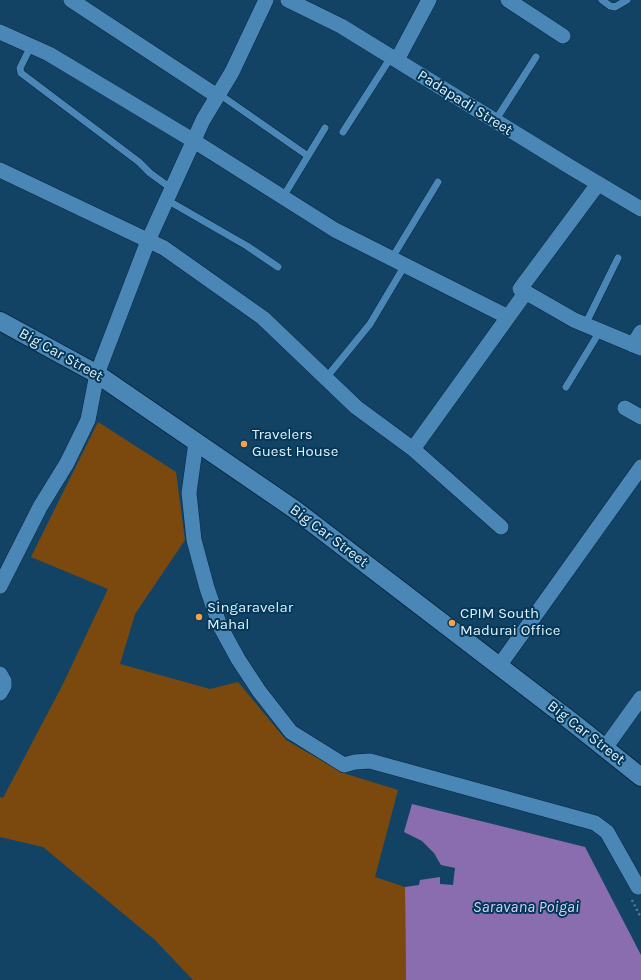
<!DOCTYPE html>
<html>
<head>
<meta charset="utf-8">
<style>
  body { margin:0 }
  canvas { display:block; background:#134364 }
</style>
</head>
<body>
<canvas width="641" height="980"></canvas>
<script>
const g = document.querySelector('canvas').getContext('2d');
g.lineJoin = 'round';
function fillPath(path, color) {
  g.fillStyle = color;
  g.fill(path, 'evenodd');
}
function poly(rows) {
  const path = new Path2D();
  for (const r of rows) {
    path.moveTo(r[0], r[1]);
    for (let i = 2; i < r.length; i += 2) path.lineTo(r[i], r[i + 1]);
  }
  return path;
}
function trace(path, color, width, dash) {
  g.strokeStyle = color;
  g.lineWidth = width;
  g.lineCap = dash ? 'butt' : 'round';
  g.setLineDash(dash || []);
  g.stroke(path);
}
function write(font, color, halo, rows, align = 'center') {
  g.font = font + ' Karla,sans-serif';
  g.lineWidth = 4;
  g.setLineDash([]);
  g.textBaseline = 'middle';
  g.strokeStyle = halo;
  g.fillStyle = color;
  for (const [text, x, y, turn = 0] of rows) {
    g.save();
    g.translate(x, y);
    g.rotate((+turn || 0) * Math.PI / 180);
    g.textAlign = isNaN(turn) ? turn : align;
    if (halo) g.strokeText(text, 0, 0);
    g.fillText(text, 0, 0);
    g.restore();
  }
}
const green = poly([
  [98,422,176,472,185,540,135,614,120,664,210,689,238,682,286,740,343,773,398,790,375,877,405,887,406,980,193,980,155,940,43,847,0,837,0,797,3,798,62,686,108,589,31,557]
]);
const water = poly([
  [412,804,585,847,641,955,641,980,406,980,405,887,419,885,420,880,440,877,440,884,453,885,455,868,441,865,434,853,422,841,404,832]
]);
const path = poly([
  [632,900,641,918]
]);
const service = poly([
  [602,0,610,6,615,7,627,0],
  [31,46,20,68,21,73,139,162,150,173,172,189],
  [219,94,308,156],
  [495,121,536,57],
  [343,132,391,57],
  [283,197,325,128],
  [167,200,247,246,278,267],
  [392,258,438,182],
  [585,325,618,258],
  [326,378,370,324,405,265],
  [566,387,600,331]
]);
const minor = poly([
  [71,0,217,96],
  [288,0,341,26,572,168,641,209],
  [508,0,563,36],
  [0,32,49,54,194,141,335,230,508,317],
  [397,60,429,0],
  [0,170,164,248,263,318,356,407,413,449,526,292],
  [598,184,520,289,574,320,641,348],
  [633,345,641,332],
  [625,408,641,417],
  [196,442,189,493,194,540,207,588,220,626,238,659,259,691,291,732,344,765,355,762,370,761,595,823,607,832,638,887],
  [413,449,501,527],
  [0,586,40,507,67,463,88,420,97,374,148,241,203,120,232,72,266,0],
  [499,666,641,467],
  [0,674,4,681,4,686,0,693],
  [605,748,641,698]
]);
const tertiary = poly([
  [0,321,97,374,294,509,576,725,641,777]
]);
const markers = [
  [244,444,4,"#f7a148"],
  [199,617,4,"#f7a148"],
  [452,623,4,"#f7a148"]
];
const streetNames = [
  ["Padapadi Street",465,103,32],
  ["Big Car Street",61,355,29],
  ["Big Car Street",329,536,37],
  ["Big Car Street",586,733,38]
];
const poiNames = [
  ["Travelers",252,435],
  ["Guest House",252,452],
  ["Singaravelar",207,608],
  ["Mahal",207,625],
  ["CPIM South",460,614],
  ["Madurai Office",460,631]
];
const waterNames = [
  ["Saravana Poigai",526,907]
];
fillPath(green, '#7b490e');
fillPath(water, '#8a6dae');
trace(service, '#072840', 8);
trace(minor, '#072840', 16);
trace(tertiary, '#072840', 20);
trace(path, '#557a93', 2.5, [2, 3]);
trace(service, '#4a87b6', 7);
trace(minor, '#4a87b6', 15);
trace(tertiary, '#4a87b6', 18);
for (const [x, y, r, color] of markers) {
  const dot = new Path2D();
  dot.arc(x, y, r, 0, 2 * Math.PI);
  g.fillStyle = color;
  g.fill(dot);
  trace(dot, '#043859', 1.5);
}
write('15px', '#e3eff9', '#043859', streetNames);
write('15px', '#e3eff9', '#043859', poiNames, 'left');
write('italic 16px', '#dccdf2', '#043859', waterNames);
</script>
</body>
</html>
